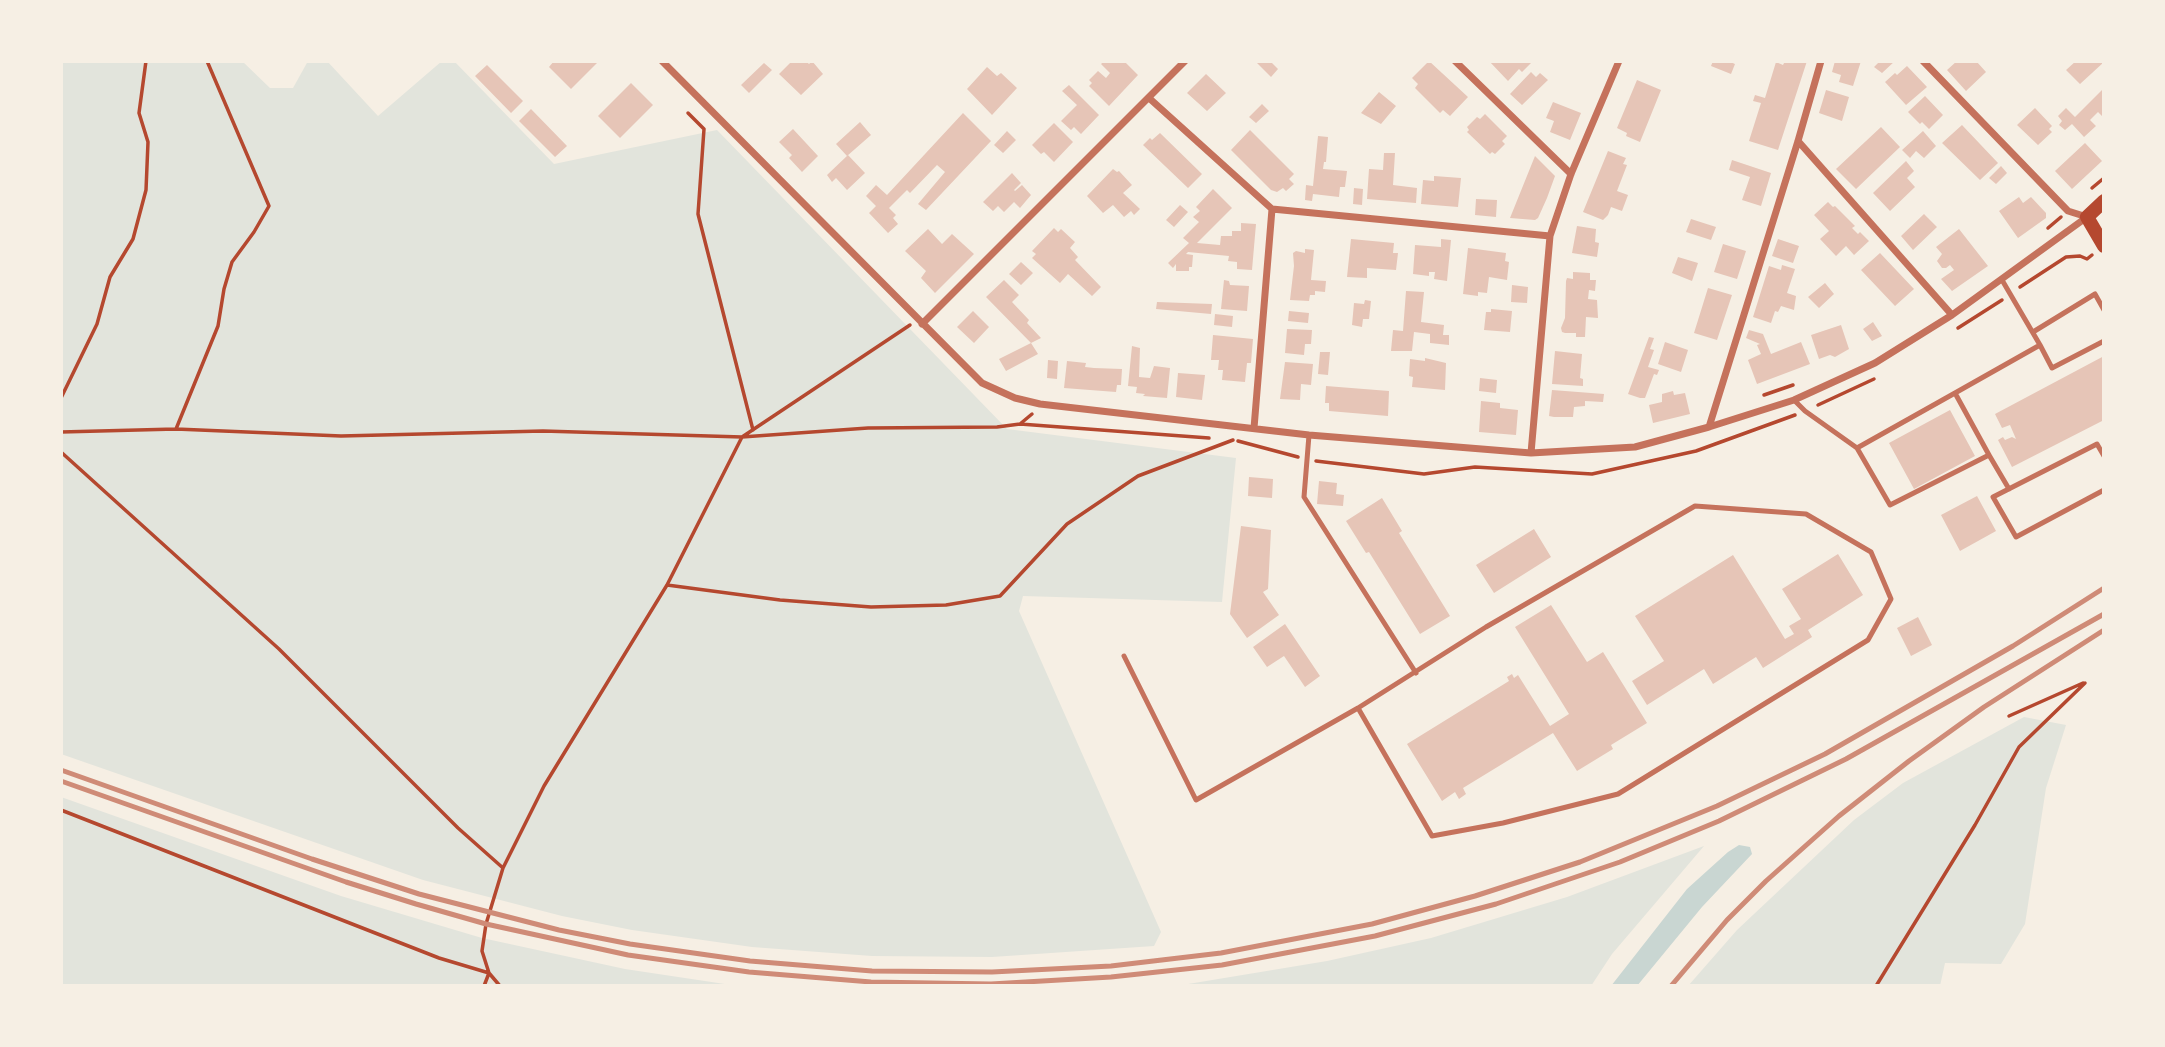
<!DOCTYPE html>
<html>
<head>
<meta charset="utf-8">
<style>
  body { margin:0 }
  #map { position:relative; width:2165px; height:1047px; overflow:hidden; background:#f6efe4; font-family:"Sofia Sans Condensed",sans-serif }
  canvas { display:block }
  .frame { position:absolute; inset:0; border:63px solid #f6efe4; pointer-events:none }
</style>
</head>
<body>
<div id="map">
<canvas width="2165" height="1047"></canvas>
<div class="frame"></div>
</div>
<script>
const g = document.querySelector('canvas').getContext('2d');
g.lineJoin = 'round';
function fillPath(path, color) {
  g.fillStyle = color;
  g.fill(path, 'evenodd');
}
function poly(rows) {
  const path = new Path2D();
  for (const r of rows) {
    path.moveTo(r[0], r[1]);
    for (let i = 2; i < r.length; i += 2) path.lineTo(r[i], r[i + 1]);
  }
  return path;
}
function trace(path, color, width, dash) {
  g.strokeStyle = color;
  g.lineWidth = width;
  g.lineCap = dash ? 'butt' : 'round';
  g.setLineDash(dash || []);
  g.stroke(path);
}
const green = poly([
  [61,61,242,61,270,88,293,88,308,61,327,61,378,116,442,61,454,61,554,164,717,130,1007,429,1236,458,1222,602,1023,596,1019,611,1161,932,1154,946,992,957,872,956,752,947,632,930,562,916,423,880,61,754],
  [2024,717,2066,725,2046,788,2025,924,2001,964,1945,963,1940,986,1688,986,1737,930,1854,820,1903,783],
  [61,797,341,896,482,938,625,969,738,986,61,986],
  [1704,846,1612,954,1591,986,1176,986,1327,961,1431,938,1567,897]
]);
const water = poly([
  [1739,845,1750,847,1752,854,1702,907,1637,986,1611,986,1687,889,1728,852]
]);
const building = poly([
  [554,61,599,61,571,89,549,67],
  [792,61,806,61,809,64,812,61,823,74,801,95,779,74],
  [1104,61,1124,61,1138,75,1109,106,1089,86,1092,83,1089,80,1098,71,1106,78,1110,73,1101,64],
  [1255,61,1270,61,1278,69,1271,77],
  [1429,61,1468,97,1450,116,1443,110,1440,113,1415,88,1418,84,1412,78],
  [1489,61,1529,61,1531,63,1522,72,1519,69,1508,81],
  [1713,61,1728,61,1735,64,1731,74,1711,66],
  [1785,61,1807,61,1778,150,1749,141,1761,103,1753,101,1755,95,1765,98,1776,62,1783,65],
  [1835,61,1861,61,1853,86,1839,82,1841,75,1832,72],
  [1880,61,1895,61,1882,73,1874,67],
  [1957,61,1977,62,1986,72,1966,91,1947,70],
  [2076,61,2104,61,2104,62,2080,84,2066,70],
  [764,63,772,70,749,93,741,85],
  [487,65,523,101,511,113,475,76],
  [1907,66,1927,87,1906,105,1885,82,1895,73,1897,75],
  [987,67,997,76,1001,73,1017,88,992,115,967,89],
  [1531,72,1536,77,1540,73,1548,80,1522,105,1510,94],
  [1206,74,1226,93,1207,111,1187,93],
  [1637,80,1661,90,1640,142,1626,136,1627,133,1617,128],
  [631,83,653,105,620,138,598,116],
  [1069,85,1099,115,1081,134,1074,127,1071,130,1061,121,1077,105,1062,91],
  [2104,88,2104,118,2098,112,2090,120,2096,126,2084,137,2072,124,2065,130,2059,125,2062,121,2058,116,2066,108,2075,117],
  [1826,90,1849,97,1842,121,1819,113],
  [1379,92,1396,106,1381,124,1361,113],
  [1925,96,1943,115,1929,129,1922,122,1920,124,1908,112],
  [1553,102,1581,113,1570,140,1550,132,1554,121,1546,118],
  [1262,104,1269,111,1256,123,1249,117],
  [2035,108,2052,126,2049,129,2052,132,2038,145,2017,125],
  [531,109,567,146,555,157,519,121],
  [963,113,991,141,926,210,918,204,945,172,937,165,910,193,907,190,889,208,896,215,893,218,898,224,888,233,869,213,876,206,866,196,876,185,887,195],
  [1485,114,1507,136,1502,141,1505,144,1495,154,1492,152,1490,154,1467,132,1469,130,1467,127,1477,117,1480,119],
  [860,122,871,135,847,156,836,144],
  [1054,123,1073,142,1054,162,1044,152,1041,154,1032,145],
  [1962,125,1998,163,1980,180,1942,143],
  [1881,127,1900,147,1856,189,1836,169],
  [793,129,818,156,802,172,789,158,792,155,779,142],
  [1250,130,1294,174,1289,179,1294,184,1286,191,1283,188,1277,192,1271,190,1231,150],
  [1007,131,1016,140,1003,153,994,145],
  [1923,131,1936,146,1924,158,1916,151,1910,158,1902,150],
  [1160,133,1202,174,1188,188,1143,145,1150,138,1152,140],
  [1318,136,1328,137,1326,162,1324,162,1323,169,1347,171,1345,187,1340,187,1339,197,1313,194,1312,201,1305,200,1306,185,1313,186],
  [2085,143,2102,161,2072,189,2055,171],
  [1608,151,1626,158,1623,164,1627,165,1617,191,1628,195,1622,211,1611,207,1608,215,1603,220,1583,212],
  [1384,153,1395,153,1393,185,1417,188,1416,203,1367,199,1369,169,1383,170],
  [848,155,865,173,847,190,836,178,832,182,827,175],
  [1535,156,1555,176,1547,198,1538,218,1535,220,1510,218],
  [1732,160,1771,173,1761,206,1742,200,1750,177,1729,170],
  [1906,161,1914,171,1907,178,1915,187,1890,211,1873,193],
  [2001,166,2007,173,1996,184,1989,178],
  [1113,169,1117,172,1119,171,1132,185,1123,193,1140,209,1134,215,1131,211,1124,217,1113,205,1103,213,1087,196],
  [1012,173,1021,183,1014,190,1015,191,1022,185,1031,195,1020,208,1014,202,1004,212,998,206,993,211,983,202],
  [1434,176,1461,178,1458,207,1421,204,1423,180,1434,181],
  [1354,188,1363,189,1362,205,1353,204],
  [1213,189,1232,208,1197,243,1220,245,1221,236,1232,236,1232,231,1241,231,1241,223,1256,224,1252,270,1237,269,1237,262,1228,261,1229,256,1188,252,1186,254,1193,255,1192,267,1189,267,1189,271,1176,271,1176,264,1173,268,1168,263,1189,243,1183,238,1199,222,1193,217,1200,211,1196,207],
  [2019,197,2023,203,2031,197,2046,213,2046,218,2018,238,1999,211],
  [1476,199,1497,200,1496,217,1475,215],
  [1828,202,1833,207,1835,206,1855,226,1852,228,1858,234,1860,232,1869,241,1854,255,1846,246,1836,256,1820,239,1829,231,1814,215],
  [1180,205,1188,212,1174,227,1166,220],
  [1924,214,1937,227,1913,250,1901,236],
  [1691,219,1716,227,1711,240,1686,232],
  [1577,226,1596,229,1595,242,1599,243,1597,257,1572,253],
  [1054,228,1058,232,1061,229,1075,242,1070,248,1078,257,1075,260,1101,287,1092,296,1068,274,1060,283,1032,258,1036,254,1032,251],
  [928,229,942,244,952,234,974,254,935,293,921,278,926,271,905,251],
  [1959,229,1988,266,1952,291,1941,279,1954,270,1950,265,1946,268,1942,268,1937,261,1942,254,1936,247],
  [1351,239,1394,243,1393,253,1398,253,1396,270,1367,268,1367,278,1347,277],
  [1441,239,1451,240,1447,281,1434,279,1435,272,1429,272,1429,276,1413,274,1415,245,1441,247],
  [1778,239,1799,246,1793,263,1772,256],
  [1723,244,1746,251,1737,279,1714,272],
  [1468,248,1506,253,1505,261,1509,262,1507,280,1489,277,1487,293,1478,292,1478,296,1463,294],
  [1305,249,1314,250,1311,280,1326,281,1325,292,1315,291,1315,295,1310,295,1309,301,1290,300,1294,266,1293,253,1296,251,1305,253],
  [1880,253,1914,289,1895,306,1861,270],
  [1678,257,1698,263,1692,281,1672,273],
  [1021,262,1033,273,1021,285,1009,274],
  [1782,265,1795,269,1787,293,1796,296,1794,310,1781,306,1778,312,1775,311,1771,323,1753,317,1769,266,1781,270],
  [1573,272,1590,273,1590,280,1596,280,1595,291,1589,290,1588,299,1597,300,1598,318,1586,317,1585,337,1576,337,1576,333,1565,333,1562,332,1561,328,1565,318,1566,281,1567,278,1573,279],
  [1004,280,1019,295,1012,302,1029,320,1027,323,1041,338,1031,343,986,297],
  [1224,280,1229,281,1230,285,1249,286,1247,311,1221,309],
  [1825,283,1834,294,1819,308,1808,297],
  [1512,285,1528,287,1527,303,1511,302],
  [1708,288,1732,295,1717,340,1694,333],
  [1406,291,1424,292,1421,322,1444,325,1443,335,1449,335,1449,345,1430,343,1430,334,1414,332,1412,351,1391,351,1393,330,1403,331],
  [1365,300,1371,301,1369,319,1363,319,1362,327,1352,325,1354,303,1364,304],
  [1157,302,1212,304,1211,314,1156,309],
  [1491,309,1512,311,1510,332,1484,330,1486,312,1491,312],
  [973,311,989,327,974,343,957,327],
  [1289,311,1309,313,1308,323,1288,321],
  [1215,314,1233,316,1232,327,1214,325],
  [1873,322,1882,336,1872,341,1863,329],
  [1841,325,1849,349,1835,357,1830,355,1819,359,1811,335],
  [1287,329,1312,330,1311,344,1305,344,1304,355,1285,353],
  [1749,330,1763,334,1771,354,1801,342,1810,364,1757,384,1748,360,1761,354,1757,345,1760,344,1746,338],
  [1213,335,1253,339,1251,363,1247,363,1245,382,1222,380,1223,370,1218,370,1219,360,1211,360],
  [1649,337,1654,338,1650,349,1654,350,1648,367,1659,370,1657,375,1654,374,1645,398,1640,398,1628,394],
  [1665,342,1688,350,1681,372,1658,364],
  [1031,343,1038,354,1006,371,999,359],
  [1132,346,1140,348,1139,377,1150,378,1154,366,1170,368,1167,398,1143,396,1145,394,1136,393,1137,387,1128,386],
  [1555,351,1582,354,1580,378,1583,379,1583,386,1552,384],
  [1320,352,1330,352,1328,375,1318,374],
  [2104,356,2104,420,2012,467,1998,440,2003,437,2005,440,2012,437,2016,439,2010,425,2002,428,1995,414],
  [1425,358,1446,363,1445,390,1412,387,1413,377,1409,376,1410,359,1425,361],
  [1048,360,1058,361,1057,379,1047,378],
  [1067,361,1086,363,1085,367,1094,368,1122,369,1121,385,1117,385,1116,392,1064,388],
  [1285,362,1313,364,1311,385,1301,384,1300,400,1280,399],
  [1178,373,1205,375,1202,400,1176,397],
  [1480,378,1497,380,1496,393,1479,391],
  [1326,386,1389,391,1388,416,1329,411,1329,403,1325,403],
  [1552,390,1604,394,1603,402,1585,401,1585,406,1574,407,1573,417,1554,417,1549,416],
  [1673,391,1674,395,1685,393,1690,414,1653,423,1649,405,1662,402,1662,394],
  [1481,401,1500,403,1500,408,1518,410,1516,435,1479,432],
  [1950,410,1975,456,1914,489,1889,443],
  [1249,477,1273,479,1272,498,1248,496],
  [1319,481,1337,483,1336,494,1344,495,1343,506,1317,504],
  [1977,496,1996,531,1960,551,1941,515],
  [1382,498,1402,531,1399,533,1450,616,1420,634,1369,552,1366,553,1346,521],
  [1241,526,1271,530,1268,589,1263,592,1279,615,1247,638,1230,614],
  [1534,529,1551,557,1494,593,1476,565],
  [1838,554,1863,595,1808,630,1812,637,1763,668,1756,657,1713,684,1704,669,1647,705,1632,681,1664,661,1635,616,1733,555,1785,639,1794,634,1789,626,1801,619,1782,589],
  [1551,605,1587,662,1603,652,1647,723,1611,745,1613,749,1577,771,1553,733,1463,788,1466,794,1459,799,1455,792,1442,801,1407,744,1509,681,1507,677,1512,674,1514,678,1518,675,1550,726,1569,714,1515,627],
  [1918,617,1932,645,1911,656,1897,628],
  [1285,624,1320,676,1305,687,1284,656,1267,667,1253,647]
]);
const path = poly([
  [688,113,704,129,698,214,753,430],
  [2092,188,2104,178],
  [2048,228,2061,217],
  [2020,287,2066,257,2080,256,2087,259,2092,255],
  [1958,328,2002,300],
  [1764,395,1793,385],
  [61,398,97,324,110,277,133,239,146,190,148,142,139,113,146,61],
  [1818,405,1874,379],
  [1020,424,1209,438],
  [176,429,218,326,224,289,232,262,254,232,269,206,207,61],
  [61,432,176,429,341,436,543,431,742,437,868,428,997,427,1020,424,1032,414],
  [1238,441,1298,457],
  [61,452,279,649,458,828,503,868],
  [1316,461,1424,474,1475,467,1592,474,1696,451,1795,415],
  [667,585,780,600,871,607,946,605,1000,596,1067,524,1138,476,1233,440],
  [2009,716,2083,683],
  [61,810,439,958,489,973],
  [484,986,489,973],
  [500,986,489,973,482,951,486,924,503,868,544,786,667,585,742,437,910,325],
  [1876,986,1975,825,2019,747,2085,683]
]);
const service = poly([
  [2033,332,2095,294,2104,310],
  [2040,345,2052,368,2104,341],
  [1955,393,2040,345,2002,280],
  [1794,400,1805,411,1857,448,1890,505,1989,455,1955,393,1857,448],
  [1309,435,1304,497,1416,673],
  [1989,455,2009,489],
  [2104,456,2097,444,1993,497,2016,537,2104,490],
  [1124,656,1196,800,1358,708,1486,627,1695,506,1806,514,1871,552,1891,599,1868,640,1618,794,1503,823,1432,836,1358,708]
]);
const minor = poly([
  [662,61,982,383,1015,398,1040,404,1309,435,1531,453,1635,447,1709,427,1794,400,1875,363,1952,315,2087,217],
  [1455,61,1571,174],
  [1923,61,2068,211,2087,217],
  [1149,98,1272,209,1550,236],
  [1798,141,1952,315],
  [922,324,1185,61],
  [1709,427,1798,141,1821,61],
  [1254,428,1272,209],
  [1531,453,1550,236,1571,174,1619,61]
]);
const secondary = poly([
  [2104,201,2087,217,2104,246]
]);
const rail = poly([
  [61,770,312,859,419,894,559,930,630,944,750,961,872,971,992,972,1111,966,1221,953,1372,924,1475,896,1580,862,1717,806,1825,754,2013,646,2104,588],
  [61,781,346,882,416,904,486,924,628,955,749,972,871,982,991,984,1111,977,1222,965,1375,936,1496,904,1620,862,1719,821,1846,759,2104,614],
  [1671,986,1727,920,1766,881,1839,816,1909,761,1984,707,2104,630]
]);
fillPath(green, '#e2e4dc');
fillPath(water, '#c9d6d2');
fillPath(building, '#e6c5b7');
trace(path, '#b5482f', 3.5);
trace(service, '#c5725c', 5);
trace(minor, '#c5725c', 7);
trace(secondary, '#b5482f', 14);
trace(rail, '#cf8b77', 5);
</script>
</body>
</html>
